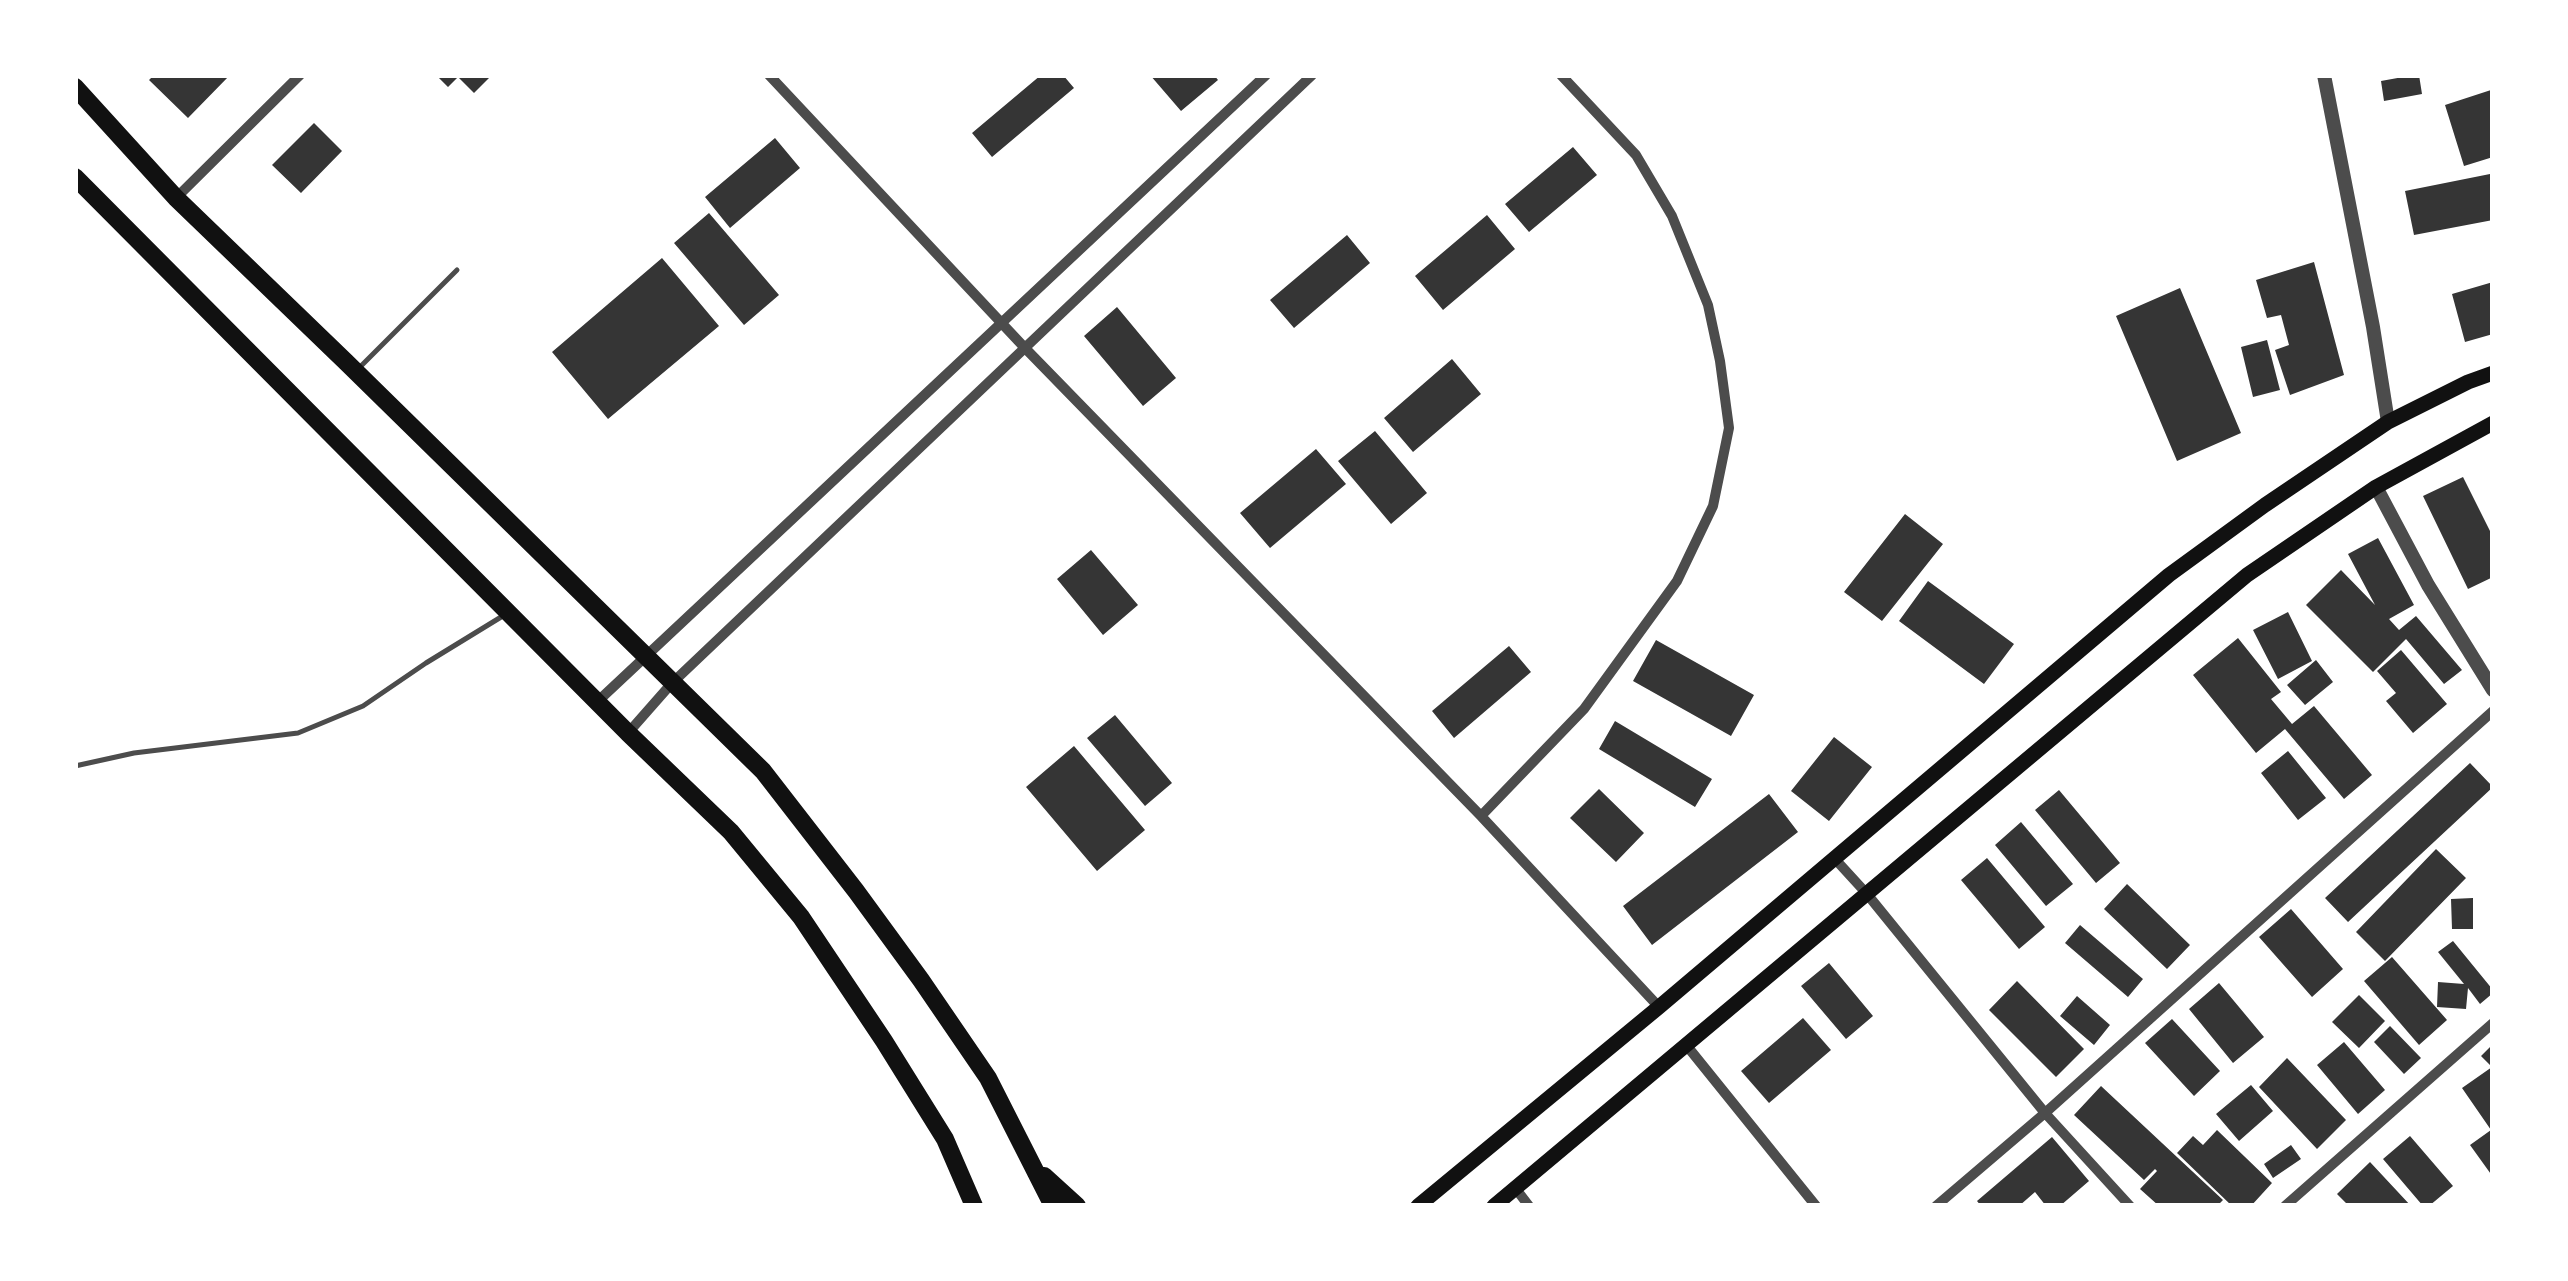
<!DOCTYPE html>
<html>
<head>
<meta charset="utf-8">
<style>
  body { margin:0 }
  #map { position:relative; width:2568px; height:1281px; overflow:hidden; background:#fff; font-family:"Nunito Sans",sans-serif }
  canvas { display:block }
  .frame { position:absolute; inset:0; border:78px solid #fff; pointer-events:none }
</style>
</head>
<body>
<div id="map">
<canvas width="2568" height="1281"></canvas>
<div class="frame"></div>
</div>
<script>
const g = document.querySelector('canvas').getContext('2d');
g.lineJoin = 'round';
function fillPath(path, color) {
  g.fillStyle = color;
  g.fill(path, 'evenodd');
}
function poly(rows) {
  const path = new Path2D();
  for (const r of rows) {
    path.moveTo(r[0], r[1]);
    for (let i = 2; i < r.length; i += 2) path.lineTo(r[i], r[i + 1]);
  }
  return path;
}
function trace(path, color, width, dash) {
  g.strokeStyle = color;
  g.lineWidth = width;
  g.lineCap = dash ? 'butt' : 'round';
  g.setLineDash(dash || []);
  g.stroke(path);
}
const building = poly([
  [154,75,230,75,188,118,149,80],
  [436,75,492,75,474,93,458,77,448,87],
  [1041,75,1063,75,1074,88,992,157,972,133],
  [1150,75,1214,75,1218,80,1181,111],
  [2414,75,2419,75,2422,94,2384,101,2381,81],
  [2491,90,2493,98,2493,143,2491,143,2493,157,2464,166,2445,105],
  [314,123,342,151,301,193,272,165],
  [775,138,800,168,730,228,705,197],
  [1573,147,1597,175,1529,232,1505,204],
  [2490,174,2493,220,2414,235,2405,191],
  [709,213,779,295,744,325,674,243],
  [1487,215,1515,249,1443,310,1415,276],
  [1347,235,1370,263,1294,328,1270,300],
  [662,258,719,326,608,419,552,352],
  [2314,262,2344,375,2290,395,2275,350,2289,345,2281,315,2267,318,2256,280],
  [2493,282,2493,334,2465,342,2452,294],
  [2180,288,2241,433,2177,461,2116,316],
  [1117,307,1176,378,1143,406,1084,336],
  [2267,340,2280,390,2253,397,2241,347],
  [1452,359,1481,394,1413,452,1384,418],
  [1375,431,1427,493,1391,524,1338,461],
  [1316,449,1346,484,1270,548,1240,513],
  [2463,477,2493,537,2493,577,2468,589,2423,496],
  [1905,514,1943,544,1882,621,1844,592],
  [2378,538,2414,605,2389,619,2399,630,2416,616,2462,670,2444,684,2406,639,2373,672,2306,605,2341,570,2375,605,2348,554],
  [1091,550,1138,605,1103,635,1057,579],
  [1928,581,2014,644,1984,684,1899,621],
  [2288,612,2312,661,2278,679,2253,630],
  [2238,638,2281,692,2271,699,2292,724,2314,706,2372,775,2344,799,2285,729,2256,753,2193,675],
  [1656,640,1754,695,1731,736,1633,681],
  [1509,646,1531,672,1454,738,1432,711],
  [2401,650,2447,704,2413,733,2386,701,2396,693,2377,671],
  [2316,660,2333,682,2305,705,2287,685],
  [1115,715,1172,783,1145,806,1087,738],
  [1615,721,1712,779,1695,807,1599,749],
  [1834,737,1872,767,1829,821,1791,791],
  [1074,746,1145,830,1097,871,1026,787],
  [2288,751,2326,798,2298,820,2261,773],
  [2470,763,2493,787,2348,922,2325,898],
  [1599,789,1644,833,1616,862,1570,818],
  [2059,790,2120,863,2096,883,2035,810],
  [1769,794,1798,832,1652,945,1623,906],
  [2021,822,2073,884,2046,906,1995,845],
  [2436,849,2466,878,2385,961,2356,932],
  [1987,858,2045,927,2019,949,1961,880],
  [2127,884,2190,945,2167,969,2104,909],
  [2473,898,2473,929,2452,929,2451,899],
  [2291,909,2343,969,2312,997,2259,937],
  [2080,925,2143,979,2128,997,2065,943],
  [2453,941,2493,990,2493,993,2480,1004,2468,988,2466,1009,2437,1007,2438,982,2464,984,2438,952],
  [2392,957,2447,1020,2419,1045,2364,981],
  [1829,963,1873,1016,1846,1039,1801,986],
  [2017,981,2084,1049,2056,1077,1989,1010],
  [2219,983,2264,1037,2233,1063,2189,1009],
  [2359,995,2385,1021,2359,1048,2332,1022],
  [2077,996,2110,1025,2094,1045,2060,1016],
  [1803,1018,1831,1050,1769,1103,1741,1071],
  [2172,1019,2220,1071,2194,1096,2145,1043],
  [2390,1026,2421,1058,2404,1074,2374,1042],
  [2344,1042,2385,1090,2358,1114,2317,1065],
  [2493,1044,2493,1177,2470,1145,2491,1130,2462,1088,2492,1067,2481,1056],
  [2287,1058,2346,1120,2317,1149,2259,1087],
  [2251,1085,2273,1111,2239,1141,2216,1114],
  [2101,1086,2223,1200,2217,1206,2159,1206,2140,1189,2157,1171,2155,1169,2144,1180,2074,1115],
  [2217,1130,2272,1183,2251,1206,2232,1206,2177,1153,2193,1136,2203,1145],
  [2410,1136,2453,1186,2429,1206,2423,1206,2383,1159],
  [2052,1137,2089,1181,2060,1206,2046,1206,2035,1192,2019,1206,1981,1206,1977,1201],
  [2291,1145,2301,1159,2273,1178,2264,1164],
  [2370,1162,2411,1206,2349,1206,2337,1194]
]);
const service = poly([
  [358,369,457,270],
  [75,766,134,753,298,733,363,706,426,663,506,614]
]);
const minor = poly([
  [769,75,1024,347,1481,816,1659,1007],
  [176,198,300,75],
  [597,702,1266,75],
  [628,733,672,683,1312,75],
  [1481,816,1584,709,1677,581,1713,506,1729,428,1720,361,1708,305,1672,216,1636,155,1561,75],
  [1835,859,1867,894,2045,1113,2130,1206],
  [1687,1046,1816,1206],
  [1516,1189,1529,1206],
  [1936,1206,2045,1113,2493,711],
  [2285,1206,2493,1023]
]);
const tertiary = poly([
  [2324,75,2373,327,2388,422],
  [2376,487,2428,585,2493,690]
]);
const secondary = poly([
  [1418,1206,1659,1007,2169,575,2265,505,2388,422,2468,382,2493,373],
  [1494,1206,2247,575,2376,487,2493,423]
]);
const primary = poly([
  [75,87,176,198,346,362,763,771,856,891,921,980,988,1078,1053,1206],
  [75,177,628,733,731,832,801,917,884,1041,945,1139,974,1206],
  [1044,1176,1077,1206]
]);
fillPath(building, '#353535');
trace(service, '#4c4c4c', 5);
trace(minor, '#4c4c4c', 10);
trace(tertiary, '#4c4c4c', 14);
trace(secondary, '#111', 15);
trace(primary, '#111', 18);
</script>
</body>
</html>
